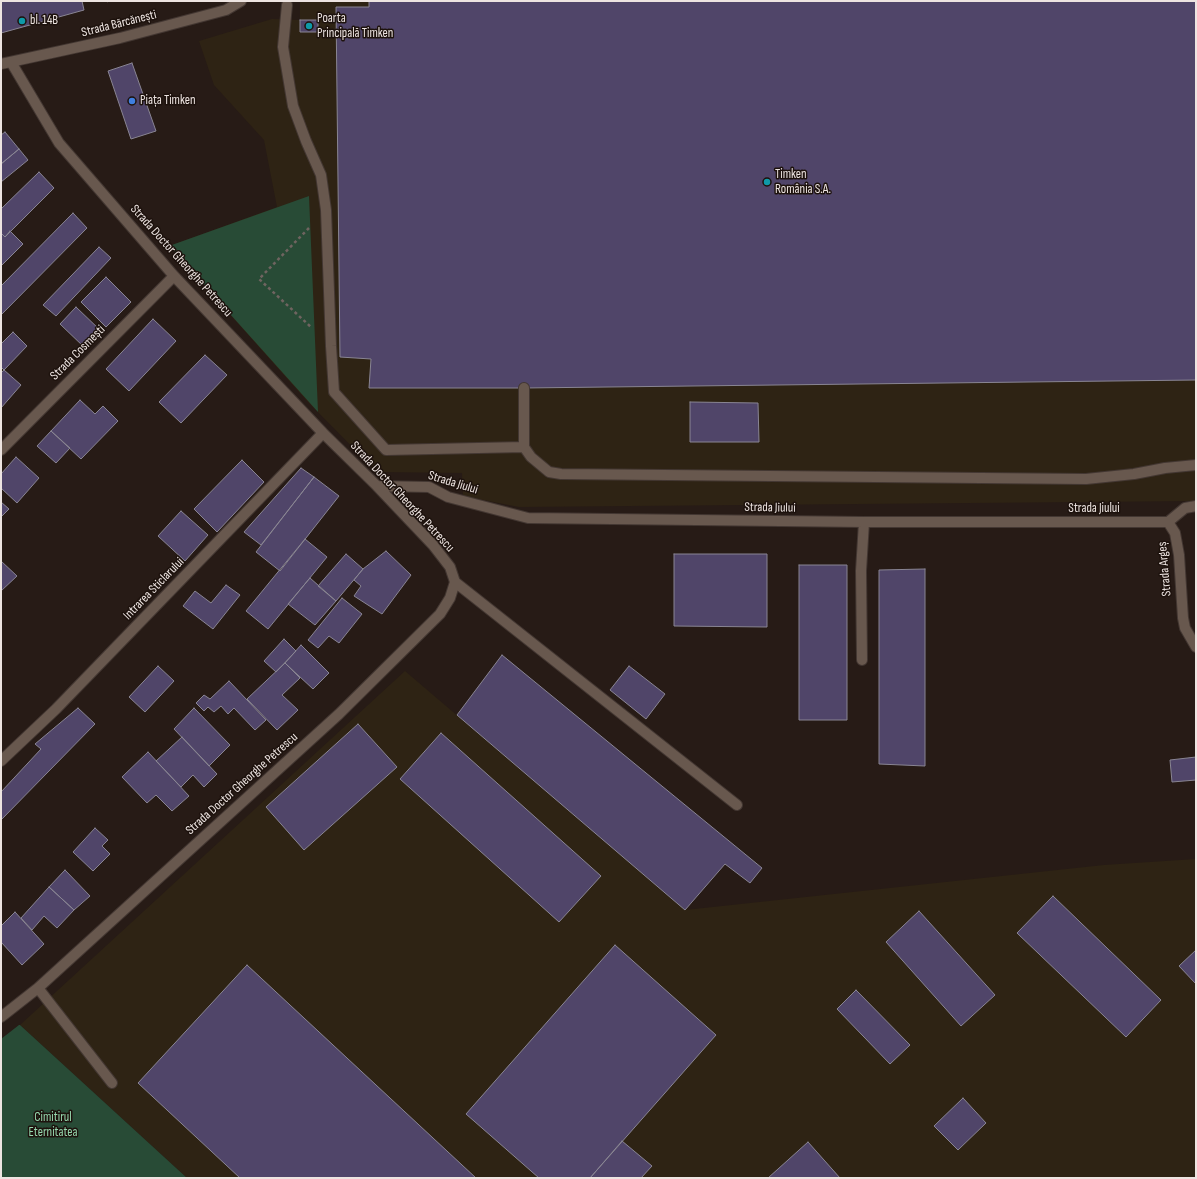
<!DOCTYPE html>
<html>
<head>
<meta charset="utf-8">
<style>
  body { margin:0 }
  #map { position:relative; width:1197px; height:1179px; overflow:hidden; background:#271b16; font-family:"Sofia Sans Condensed",sans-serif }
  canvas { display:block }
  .frame { position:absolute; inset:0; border:2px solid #ede4e1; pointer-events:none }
</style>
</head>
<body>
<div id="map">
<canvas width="1197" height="1179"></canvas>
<div class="frame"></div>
</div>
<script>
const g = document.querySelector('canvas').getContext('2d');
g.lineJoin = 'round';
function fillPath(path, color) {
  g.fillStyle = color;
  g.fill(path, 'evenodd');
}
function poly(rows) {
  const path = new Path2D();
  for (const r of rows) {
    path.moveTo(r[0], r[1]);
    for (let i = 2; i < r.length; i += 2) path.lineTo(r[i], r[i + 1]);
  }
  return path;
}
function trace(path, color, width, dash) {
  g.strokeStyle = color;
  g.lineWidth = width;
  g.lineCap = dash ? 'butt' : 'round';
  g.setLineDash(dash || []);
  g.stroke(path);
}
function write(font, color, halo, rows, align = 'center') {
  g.font = font + ' "Sofia Sans Condensed",sans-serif';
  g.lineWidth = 3;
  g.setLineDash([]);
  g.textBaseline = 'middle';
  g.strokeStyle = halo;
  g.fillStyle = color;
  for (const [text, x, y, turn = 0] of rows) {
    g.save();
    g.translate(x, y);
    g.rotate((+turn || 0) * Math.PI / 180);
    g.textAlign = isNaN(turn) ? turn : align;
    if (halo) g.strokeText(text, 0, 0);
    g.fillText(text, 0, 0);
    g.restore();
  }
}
const industrial = poly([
  [300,1,1196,1,1196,501,519,507,463,496,462,473,377,472,307,401,169,246,277,207,264,140,214,85,199,41,272,19,300,20],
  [405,671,685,910,1104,865,1196,859,1196,1178,187,1178,20,1025]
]);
const green = poly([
  [309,196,318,412,169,246],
  [19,1025,20,1025,187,1178,1,1178,1,1039]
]);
const building = poly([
  [1,1,82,1,84,10,1,33,1,1],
  [369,1,1196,1,1196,380,524,388,369,388,371,359,340,357,336,7,369,7,369,1],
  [300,20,318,20,318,32,300,32,300,20],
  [132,63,156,131,131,139,108,71,132,63],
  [5,132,19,149,1,164,1,135,5,132],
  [19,149,28,160,1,182,1,164,19,149],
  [39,172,54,188,5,237,1,233,1,209,39,172],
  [73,213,87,228,1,315,1,286,73,213],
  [10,231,23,244,1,266,1,233,5,237,10,231],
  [99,247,111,258,56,316,43,305,99,247],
  [106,277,131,302,106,327,81,302,106,277],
  [76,307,101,331,85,348,60,324,76,307],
  [153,319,176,341,129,391,106,369,153,319],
  [13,332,27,346,4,370,1,367,1,344,13,332],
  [205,355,227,375,181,423,159,402,205,355],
  [4,370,21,385,1,408,1,373,4,370],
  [80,400,95,414,103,406,118,421,81,459,51,431,80,400],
  [690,402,758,403,759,442,690,442,690,402],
  [51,431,70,448,56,463,37,446,51,431],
  [16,457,39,478,17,503,1,488,1,474,16,457],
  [242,460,264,482,217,532,194,509,242,460],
  [301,468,314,477,261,545,244,532,301,468],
  [314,477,339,496,280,571,256,552,314,477],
  [1,502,9,509,1,517,1,502],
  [181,511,208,535,185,561,158,536,181,511],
  [305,539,327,557,268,629,246,611,305,539],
  [386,551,411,575,382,614,354,596,361,586,354,580,363,569,386,551],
  [346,554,363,569,336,601,318,586,346,554],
  [674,554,767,554,767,627,674,626,674,554],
  [1,561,17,576,1,591,1,561],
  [799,565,847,565,847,720,799,720,799,565],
  [925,569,925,766,879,764,879,570,925,569],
  [310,578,336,601,315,625,288,604,310,578],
  [226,585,240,595,213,629,183,606,195,591,211,603,226,585],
  [342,598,362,614,339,643,329,636,318,648,308,640,342,598],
  [284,639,296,651,276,672,264,661,284,639],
  [301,645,329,673,313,689,285,663,301,645],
  [502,655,762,868,750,883,725,864,685,910,457,715,502,655],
  [285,663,300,678,282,695,298,710,277,730,247,699,285,663],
  [158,666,174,681,145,712,129,697,158,666],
  [629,666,665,694,646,719,610,690,629,666],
  [229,681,266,720,255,730,234,708,228,714,221,706,214,712,208,707,204,711,196,703,204,695,210,699,229,681],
  [78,708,95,724,1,820,1,792,41,749,35,744,78,708],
  [194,708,230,745,209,766,174,729,194,708],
  [358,724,397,767,304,850,266,807,358,724],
  [441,733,601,876,559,922,400,779,441,733],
  [182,737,217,774,204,787,193,775,181,787,156,761,182,737],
  [148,752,189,796,172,811,156,795,147,803,122,777,148,752],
  [1196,757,1196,780,1172,782,1170,760,1196,757],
  [95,828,108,840,102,846,110,854,93,871,73,852,95,828],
  [65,870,90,896,74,910,49,887,65,870],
  [49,887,74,910,57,928,44,916,32,930,21,918,49,887],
  [1053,896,1161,1000,1126,1037,1017,933,1053,896],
  [919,911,995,995,961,1026,886,942,919,911],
  [15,912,44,944,22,965,1,942,1,926,15,912],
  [615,945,716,1035,590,1178,539,1178,466,1114,615,945],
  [1196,950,1196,984,1179,966,1196,950],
  [247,965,476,1178,240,1178,138,1083,247,965],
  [856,990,910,1045,890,1064,837,1009,856,990],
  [963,1098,986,1123,958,1150,934,1126,963,1098],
  [622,1141,652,1166,641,1178,590,1178,622,1141],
  [808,1142,840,1178,768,1178,808,1142]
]);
const path = poly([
  [107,1,108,1],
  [309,228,259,279,312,328]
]);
const minor = poly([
  [287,5,283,47,293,106,306,141,321,175,326,210,331,346,334,392,386,450,524,447,531,457,549,472,561,474,1086,479,1134,474,1165,468,1196,465],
  [1,64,120,38,226,10,241,1],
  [524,388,524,447],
  [1,450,174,276],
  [377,486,429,487,448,497,528,518,864,522,1168,522],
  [1168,522,1175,533,1179,555,1183,618,1185,628,1196,647],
  [1168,522,1185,508,1196,506],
  [455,582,737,805],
  [862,660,861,571,864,522],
  [1,761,56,709,323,433],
  [38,988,112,1083],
  [1,1017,38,988,339,714,440,614,450,598,455,582,450,567,433,545,377,486,323,433,174,276,59,143,11,62]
]);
const markers = [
  [22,21,4,"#0f9aa8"],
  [309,26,4,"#0f9aa8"],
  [132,101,4,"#3f7fe0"],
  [767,182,4,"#0f9aa8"]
];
const poiNames = [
  ["Poarta",317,19],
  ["Principală Timken",317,34],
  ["bl. 14B",30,21],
  ["Piața Timken",140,101],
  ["Timken",775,175],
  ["România S.A.",775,190]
];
const streetNames = [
  ["Strada Bărcănești",119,24,-14],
  ["Strada Doctor Gheorghe Petrescu",181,261,48],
  ["Strada Cosmești",78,353,-45],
  ["Strada Jiului",453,483,17],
  ["Strada Doctor Gheorghe Petrescu",402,497,47],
  ["Strada Jiului",770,508,1],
  ["Strada Jiului",1094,509],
  ["Strada Argeș",1165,569,-95],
  ["Intrarea Sticlarului",154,589,-46],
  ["Strada Doctor Gheorghe Petrescu",242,784,-42]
];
const parkNames = [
  ["Cimitirul",53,1118],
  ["Eternitatea",53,1133]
];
fillPath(industrial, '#2e2314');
fillPath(green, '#284b36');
fillPath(building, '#504569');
trace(building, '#898593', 1);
trace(minor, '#433732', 12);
trace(path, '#6f6460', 2.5, [3, 3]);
trace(minor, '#68584e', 10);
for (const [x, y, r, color] of markers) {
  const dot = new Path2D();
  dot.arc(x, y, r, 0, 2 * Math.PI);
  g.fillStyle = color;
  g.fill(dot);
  trace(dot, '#1d120d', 1.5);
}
write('13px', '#ede4e1', '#1d120d', poiNames, 'left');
write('13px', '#ede4e1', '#1d120d', streetNames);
write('13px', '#96d9af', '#1d120d', parkNames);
</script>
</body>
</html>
